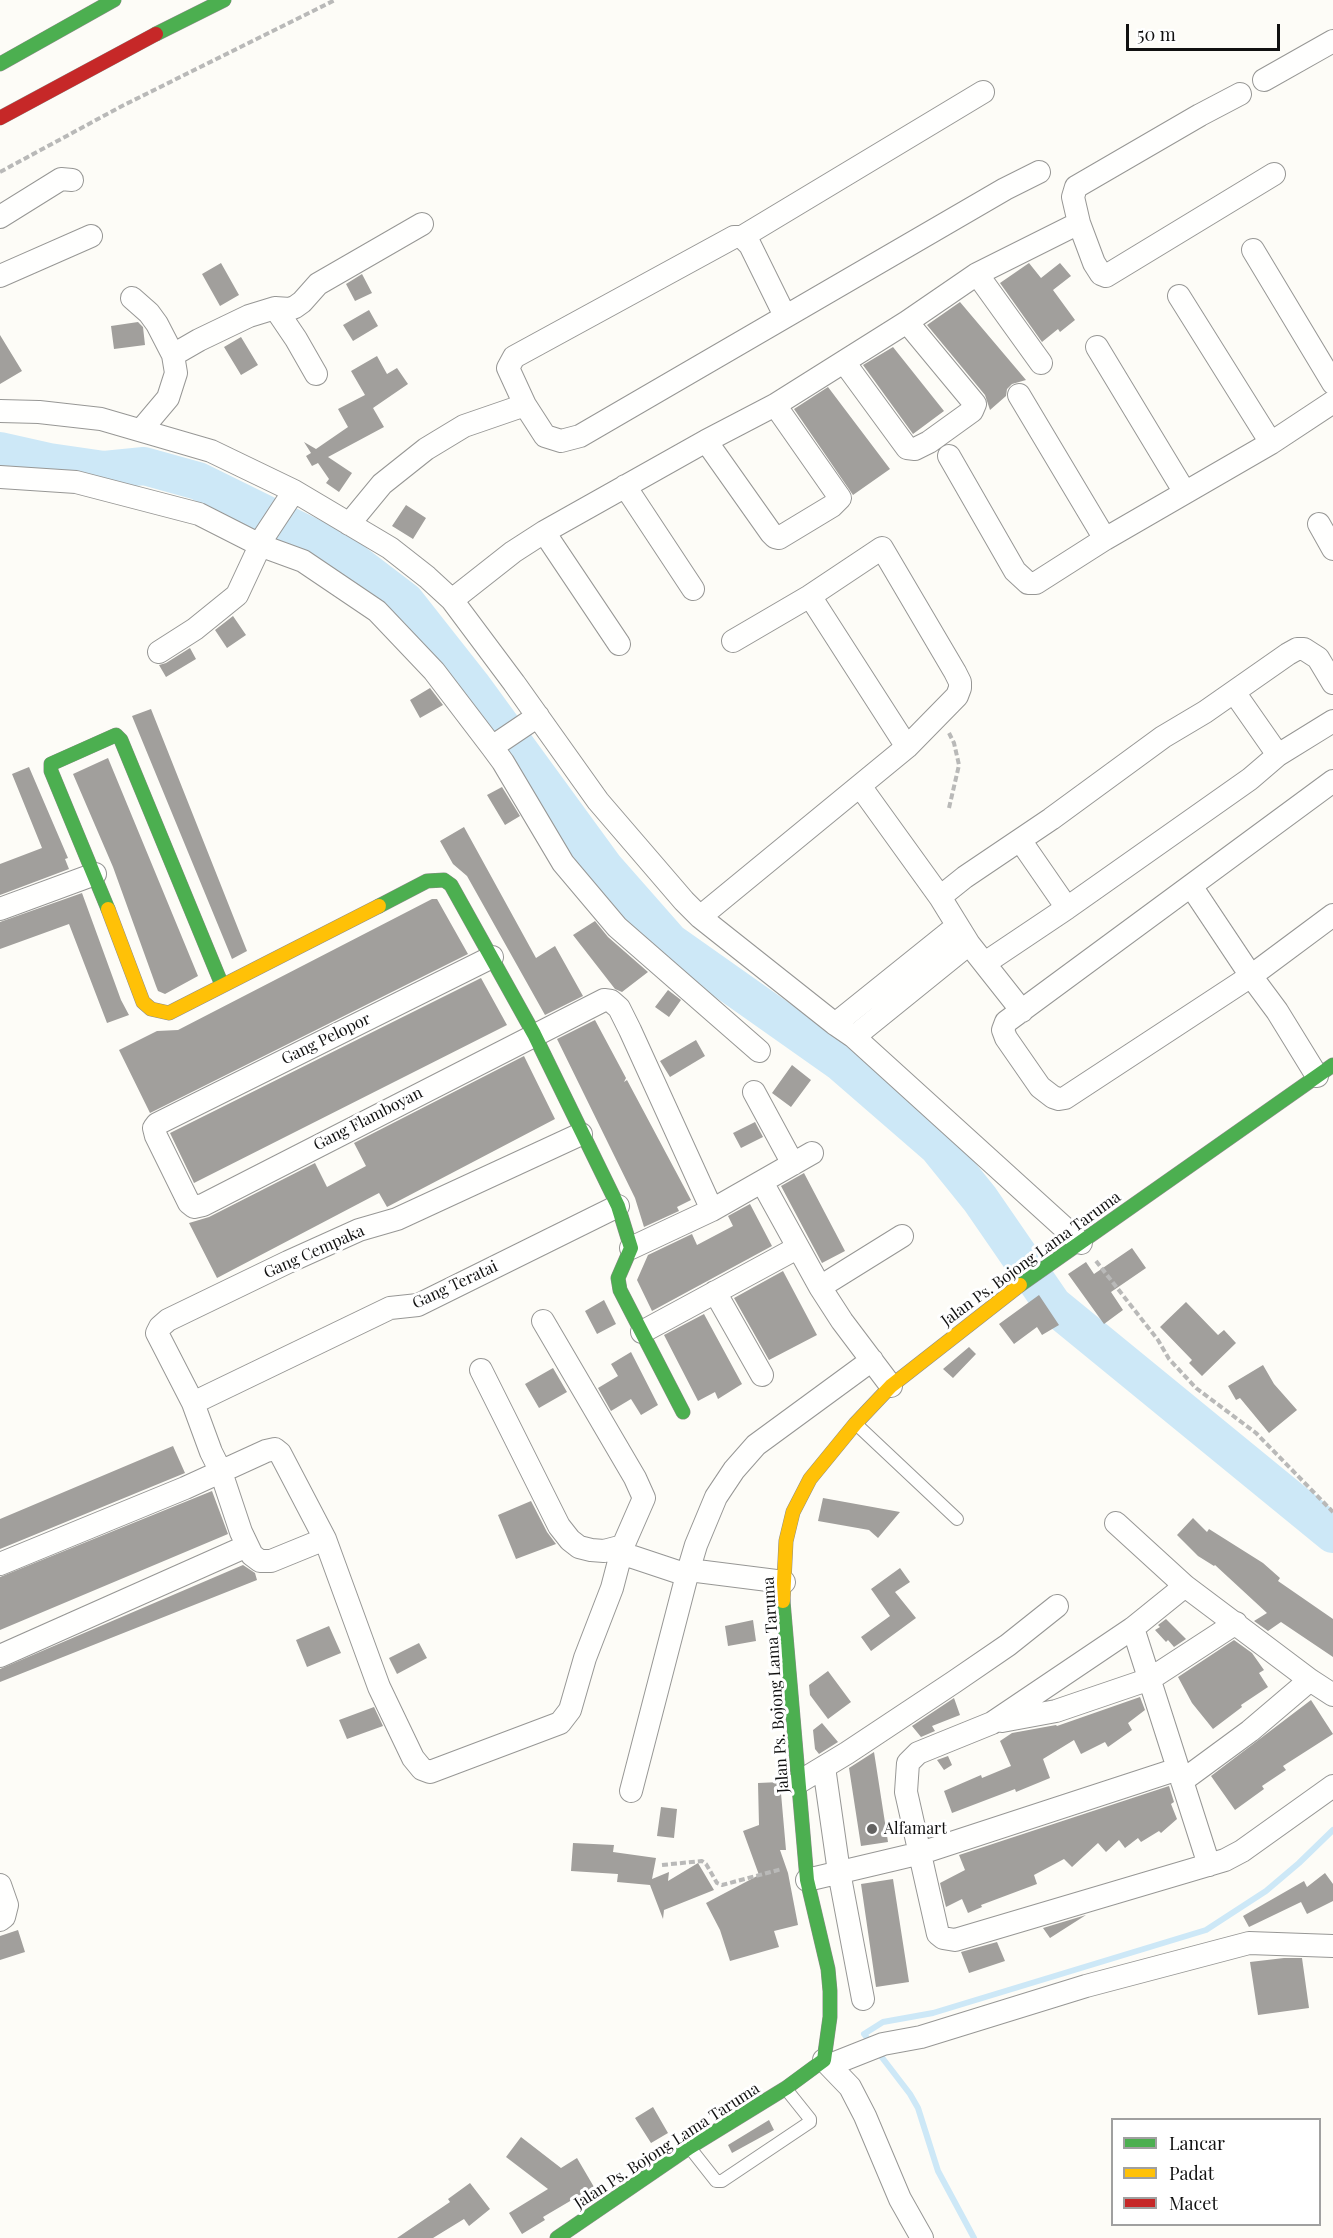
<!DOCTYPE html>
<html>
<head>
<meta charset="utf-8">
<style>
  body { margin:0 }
  #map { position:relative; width:1333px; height:2238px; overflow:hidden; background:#fdfcf7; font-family:"Playfair Display",serif }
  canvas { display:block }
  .legend { position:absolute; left:1111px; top:2118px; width:210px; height:108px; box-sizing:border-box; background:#fff; border:2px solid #a0a0a0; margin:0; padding:8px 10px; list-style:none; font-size:18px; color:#111 }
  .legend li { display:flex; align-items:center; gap:12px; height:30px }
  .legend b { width:30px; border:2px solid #a0a0a0 }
  .scale { position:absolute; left:1126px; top:24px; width:154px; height:27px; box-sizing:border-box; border:3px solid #111; border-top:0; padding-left:8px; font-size:18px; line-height:21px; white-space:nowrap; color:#111; -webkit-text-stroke:4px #fff; paint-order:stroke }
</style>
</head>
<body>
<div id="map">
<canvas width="1333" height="2238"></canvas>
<ul class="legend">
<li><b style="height:8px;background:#4caf50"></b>Lancar</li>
<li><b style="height:8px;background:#ffc107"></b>Padat</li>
<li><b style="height:8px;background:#c62828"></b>Macet</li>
</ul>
<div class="scale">50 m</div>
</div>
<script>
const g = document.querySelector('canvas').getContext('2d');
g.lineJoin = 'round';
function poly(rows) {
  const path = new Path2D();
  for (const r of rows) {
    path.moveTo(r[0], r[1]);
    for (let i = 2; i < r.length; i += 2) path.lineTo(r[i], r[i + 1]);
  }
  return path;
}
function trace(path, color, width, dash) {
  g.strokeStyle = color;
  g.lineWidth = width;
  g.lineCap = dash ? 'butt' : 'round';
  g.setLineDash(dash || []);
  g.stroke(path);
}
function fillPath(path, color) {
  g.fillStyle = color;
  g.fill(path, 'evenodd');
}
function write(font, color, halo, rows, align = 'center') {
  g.font = font + ' "Playfair Display",serif';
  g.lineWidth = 6;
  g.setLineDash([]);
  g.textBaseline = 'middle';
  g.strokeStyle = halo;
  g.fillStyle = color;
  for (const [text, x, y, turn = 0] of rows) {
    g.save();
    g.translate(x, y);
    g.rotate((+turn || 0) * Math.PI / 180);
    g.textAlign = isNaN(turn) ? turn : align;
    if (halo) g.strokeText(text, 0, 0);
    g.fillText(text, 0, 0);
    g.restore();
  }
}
const stream = poly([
  [974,2238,938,2171,918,2108,910,2094,864,2034,883,2022,933,2013,1206,1930,1266,1891,1299,1863,1333,1830]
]);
const river = poly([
  [0,451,49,462,104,470,144,466,198,481,338,550,405,601,472,686,604,867,670,942,840,1062,938,1147,980,1199,1053,1305,1333,1534]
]);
const building = poly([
  [221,263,239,295,220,306,202,274],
  [1029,263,1041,278,1060,263,1071,276,1053,290,1075,320,1060,332,1058,329,1042,342,1000,283],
  [362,274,372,293,355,301,346,284],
  [960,302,1026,380,1012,384,1007,389,1006,396,990,410,985,395,927,325],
  [369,310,378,326,353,341,343,325],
  [138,322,143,327,145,345,114,349,111,326],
  [0,335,22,371,0,384],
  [241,337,258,365,241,375,224,347],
  [893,347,944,411,913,434,863,365],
  [377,356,387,374,397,368,408,384,373,408,384,427,328,457,352,473,339,492,326,483,329,479,318,463,312,466,306,456,311,453,304,442,316,449,348,427,338,409,365,395,351,371],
  [828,387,890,469,853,495,794,409],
  [406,505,426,518,413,539,392,526],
  [233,616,246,635,227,648,215,630],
  [190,648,196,659,166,677,159,665,166,663],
  [430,688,443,705,420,718,410,700],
  [151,709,247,951,232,959,132,716],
  [108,758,198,976,165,994,158,991,156,986,113,867,73,774],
  [29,767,68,858,65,859,69,869,0,895,0,864,42,848,12,774],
  [502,787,520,816,505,825,487,795],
  [464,827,536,958,555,946,583,996,545,1015,467,876,453,864,440,841],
  [82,893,121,1000,129,1015,107,1023,69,924,0,949,0,922],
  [432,899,437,899,468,954,150,1113,119,1050,157,1031,178,1030],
  [595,921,608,937,648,972,622,992,615,989,573,935],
  [481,978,507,1025,194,1183,170,1133],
  [668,990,681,1000,669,1017,655,1007],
  [595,1020,626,1078,624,1082,627,1080,691,1200,677,1207,679,1211,644,1227,635,1198,557,1039],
  [696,1040,705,1056,670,1077,660,1061],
  [524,1056,555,1119,387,1207,379,1193,217,1278,189,1223,209,1217,315,1163,327,1187,366,1166,354,1143],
  [792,1065,811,1080,791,1107,772,1093],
  [755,1122,763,1137,741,1148,733,1133],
  [804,1173,845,1251,822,1263,781,1186],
  [750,1204,772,1246,652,1311,637,1280,648,1255,692,1234,697,1245,733,1226,728,1216],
  [1132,1248,1146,1268,1111,1292,1123,1310,1104,1324,1068,1274,1086,1262,1094,1274],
  [783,1271,817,1335,769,1360,734,1298],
  [1039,1295,1059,1325,1042,1335,1037,1327,1014,1344,999,1324],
  [604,1300,616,1324,597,1334,585,1311],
  [1186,1302,1218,1335,1224,1330,1236,1343,1202,1376,1189,1363,1192,1360,1160,1327],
  [704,1314,742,1384,718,1399,715,1392,698,1401,664,1335],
  [969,1347,976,1354,953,1378,943,1369],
  [631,1352,658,1405,641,1415,631,1399,611,1411,598,1388,618,1376,611,1364],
  [1263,1365,1274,1384,1297,1410,1269,1433,1240,1398,1236,1400,1228,1386],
  [553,1368,567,1392,539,1408,525,1384],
  [173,1446,185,1473,0,1549,0,1519],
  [212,1491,228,1534,0,1630,0,1577],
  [823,1498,900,1512,878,1538,869,1530,818,1521],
  [531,1501,547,1532,556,1544,516,1559,498,1515],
  [1193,1518,1207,1532,1209,1529,1263,1563,1280,1578,1278,1581,1333,1619,1333,1657,1281,1622,1268,1631,1254,1621,1267,1613,1215,1565,1214,1566,1198,1556,1177,1535],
  [243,1565,255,1573,257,1580,0,1682,0,1669],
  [900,1568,910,1582,895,1592,916,1618,871,1651,861,1637,890,1616,871,1589],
  [1166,1619,1186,1639,1174,1647,1168,1640,1166,1642,1155,1630,1160,1627,1158,1625],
  [753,1620,756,1641,728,1646,725,1626],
  [329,1626,341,1653,307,1667,296,1640],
  [1234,1640,1252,1653,1264,1670,1259,1673,1268,1687,1241,1705,1242,1707,1213,1729,1192,1703,1178,1677],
  [419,1643,427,1658,397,1674,389,1658],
  [828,1671,851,1702,828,1719,810,1695,809,1685],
  [1140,1697,1145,1710,1128,1723,1132,1730,1108,1747,1105,1742,1081,1754,1074,1740,1043,1759,1050,1778,1016,1792,1015,1789,952,1813,944,1791,981,1775,982,1778,1011,1766,1000,1741,1012,1733,1056,1725,1057,1726],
  [954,1698,960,1715,932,1726,935,1731,921,1737,912,1726],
  [1311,1700,1333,1734,1283,1766,1286,1770,1262,1786,1264,1789,1235,1810,1211,1776],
  [374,1707,383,1726,347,1739,339,1720],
  [822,1723,838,1742,819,1754,815,1749,813,1730],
  [874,1752,888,1842,861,1846,849,1768],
  [948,1756,952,1765,944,1770,937,1760],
  [780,1782,786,1850,780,1850,788,1873,798,1925,774,1931,779,1947,730,1961,720,1930,706,1903,759,1875,743,1831,759,1825,758,1783],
  [1169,1786,1174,1802,1171,1804,1177,1819,1161,1833,1159,1831,1141,1842,1138,1838,1125,1848,1119,1840,1106,1852,1098,1843,1072,1867,1064,1859,1034,1875,1037,1884,981,1905,982,1907,968,1913,962,1899,946,1907,940,1883,965,1870,959,1855],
  [661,1807,677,1809,674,1838,657,1836],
  [573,1843,614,1845,613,1852,656,1858,652,1879,669,1872,668,1881,698,1863,714,1890,664,1910,663,1919,650,1885,617,1882,618,1874,571,1871],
  [1325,1873,1333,1884,1333,1901,1307,1914,1301,1902,1249,1927,1243,1916,1304,1881,1307,1887],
  [893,1879,909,1982,876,1987,861,1884],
  [1086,1915,1050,1938,1043,1928],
  [18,1930,25,1952,0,1960,0,1936],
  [997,1942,1005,1961,969,1973,961,1952],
  [1284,1958,1302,1958,1309,2008,1258,2015,1250,1962],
  [653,2107,668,2133,651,2143,635,2118],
  [769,2120,774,2130,732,2153,728,2145],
  [521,2137,561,2168,577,2158,594,2187,543,2217,545,2220,522,2234,509,2213,548,2189,506,2157],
  [470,2183,490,2209,469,2226,464,2219,433,2238,397,2238,450,2202,448,2199]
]);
const path = poly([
  [0,172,122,106,335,0],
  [949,808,959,765,954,743,949,733],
  [1096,1261,1158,1340,1169,1359,1196,1388,1256,1433,1333,1512],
  [662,1865,702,1861,706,1864,717,1883,722,1885,782,1869]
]);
const lane = poly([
  [856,1424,957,1519],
  [690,2148,716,2181,722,2181,810,2122,810,2119,786,2089]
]);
const street = poly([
  [1264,80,1333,41],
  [0,217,61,179,72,180],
  [1079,223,1094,263,1101,274,1106,276,1274,174],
  [742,237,983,92],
  [1253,250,1333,383],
  [977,274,1041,363],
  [0,276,91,236],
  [1179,296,1271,443],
  [132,298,149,313,157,324,173,355,176,373,168,398,141,430],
  [275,308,296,339,316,374],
  [1097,347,1184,491],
  [173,355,199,340,249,316,275,308,290,309,295,307,302,302,318,284,422,224],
  [844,362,907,448,915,449,929,442,972,411,975,404,907,322],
  [1019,395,1105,539],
  [525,405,508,368,514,357,734,237,742,237,750,245,785,316],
  [0,411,39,412,101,419,211,451,294,491,390,548,427,577,452,600,514,683,598,801,684,901,700,917,835,1024,854,1037,1081,1243],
  [706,441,771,533,775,537,779,538,832,506,840,498,775,405],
  [949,456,1015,571,1028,583,1036,583,1105,539,1271,443,1333,402],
  [0,477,76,482,199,514,262,546,303,561,377,611,434,671,492,747,503,762,563,863,617,927,759,1051],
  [625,486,693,589],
  [349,524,382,484,426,449,464,426,525,405,545,436,561,441,580,436,1005,189,1039,172],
  [1319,524,1333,549],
  [544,532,619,644],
  [810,596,907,747],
  [452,600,513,552,544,532,706,441,775,405,907,322,977,274,1079,223,1073,197,1076,187,1200,115,1240,94],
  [159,652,195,629,237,595,265,535,294,491],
  [1234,692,1278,755],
  [492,747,538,716],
  [1333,781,1006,1022,1003,1030,1006,1038,1040,1087,1053,1097,1059,1099,1065,1098,1251,976,1333,915],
  [860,786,940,897,969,944,1022,1011],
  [1020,840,1067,908],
  [1191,886,1251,976,1277,1011,1317,1076],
  [940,897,965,877,1051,819,1163,737,1205,712,1288,654,1297,649,1304,649,1318,658,1333,683],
  [0,909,95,874],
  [700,917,907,747,957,696,960,688,960,682,955,672,882,548,810,596,733,641],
  [492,957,157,1124,154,1128,156,1136,189,1203,194,1207,203,1205,604,1000,611,1001,619,1008,630,1030,712,1210],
  [985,963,1067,908,1250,779,1278,755,1333,721],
  [835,1024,957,926],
  [854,1037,969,944],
  [754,1092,793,1164],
  [762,1182,820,1287,842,1321,891,1386],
  [631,1248,712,1210,812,1153],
  [820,1287,902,1236],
  [715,1292,762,1375],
  [642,1332,797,1248],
  [481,1370,559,1526,570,1540,579,1547,591,1550,604,1551,623,1546],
  [193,1403,390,1308,418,1305,618,1206],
  [1116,1523,1185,1586,1310,1680,1333,1695],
  [325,1539,271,1561,260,1561,252,1555,241,1532,221,1472,211,1452,193,1403,157,1333,160,1327,168,1320,288,1262,359,1230,397,1219,581,1134],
  [621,1553,687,1575,631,1791],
  [0,1564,185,1488,266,1451,275,1449,280,1453,325,1539,379,1687,413,1758,422,1769,430,1772,560,1723,570,1710,585,1658,612,1588,623,1546,644,1498,635,1478,543,1321],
  [689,1570,784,1582],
  [687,1575,696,1545,716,1497,734,1470,756,1445,872,1360],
  [1185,1586,1133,1628,992,1723,918,1753,908,1763,906,1792,938,1934,943,1938,955,1940,1225,1860,1242,1851,1333,1786],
  [1133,1628,1209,1865],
  [0,1656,247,1546],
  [1002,1721,1056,1711,1150,1679,1236,1623],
  [824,1767,839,1872,863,1999],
  [1182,1781,1250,1731,1310,1680],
  [799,1782,847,1753,954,1682,1008,1645,1057,1606],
  [807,1880,921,1853,1178,1769],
  [0,1885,7,1905,4,1917,0,1920],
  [824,2060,850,2087,865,2116,900,2199,922,2238],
  [830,2065,883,2044,921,2037,1086,1986,1249,1943,1333,1946]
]);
const fast = poly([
  [156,34,224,0],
  [0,64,114,0],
  [379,906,427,881,444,880,451,885,534,1034,618,1206,631,1248,618,1278,620,1290,683,1412],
  [108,909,51,771,51,764,116,735,121,740,222,985],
  [1020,1285,1333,1065],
  [557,2238,690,2147,786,2088,824,2060,830,2017,830,1991,828,1969,807,1880,783,1601]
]);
const slow = poly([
  [108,909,143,1002,151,1009,169,1013,379,906],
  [783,1601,786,1541,793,1512,810,1479,855,1424,891,1386,1020,1285]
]);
const jam = poly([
  [0,118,156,34]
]);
const markers = [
  [872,1829,6,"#646362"]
];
const streetNames = [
  ["Gang Pelopor",326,1039,-26],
  ["Gang Flamboyan",368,1119,-27],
  ["Gang Cempaka",314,1252,-24],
  ["Jalan Ps. Bojong Lama Taruma",1031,1259,-36],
  ["Gang Teratai",455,1285,-25],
  ["Jalan Ps. Bojong Lama Taruma",776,1685,-94],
  ["Jalan Ps. Bojong Lama Taruma",667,2146,-33]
];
const poiNames = [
  ["Alfamart",884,1829]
];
trace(stream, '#cde8f7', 6);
trace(river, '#cde8f7', 38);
fillPath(building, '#a19f9c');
trace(lane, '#979795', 14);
trace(street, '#979795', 24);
trace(fast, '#8e8d8b', 15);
trace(slow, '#8e8d8b', 15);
trace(jam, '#8e8d8b', 15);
trace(path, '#b9b9b8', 4, [6, 3]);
trace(lane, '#fffffe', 12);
trace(street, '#fffffe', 22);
trace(fast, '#4caf50', 14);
trace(slow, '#ffc107', 14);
trace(jam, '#c62828', 14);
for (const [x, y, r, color] of markers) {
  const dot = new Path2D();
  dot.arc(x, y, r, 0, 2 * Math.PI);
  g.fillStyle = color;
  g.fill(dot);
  trace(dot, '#fff', 2);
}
write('16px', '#111', '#fff', streetNames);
write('16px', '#111', '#fff', poiNames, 'left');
</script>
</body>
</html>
